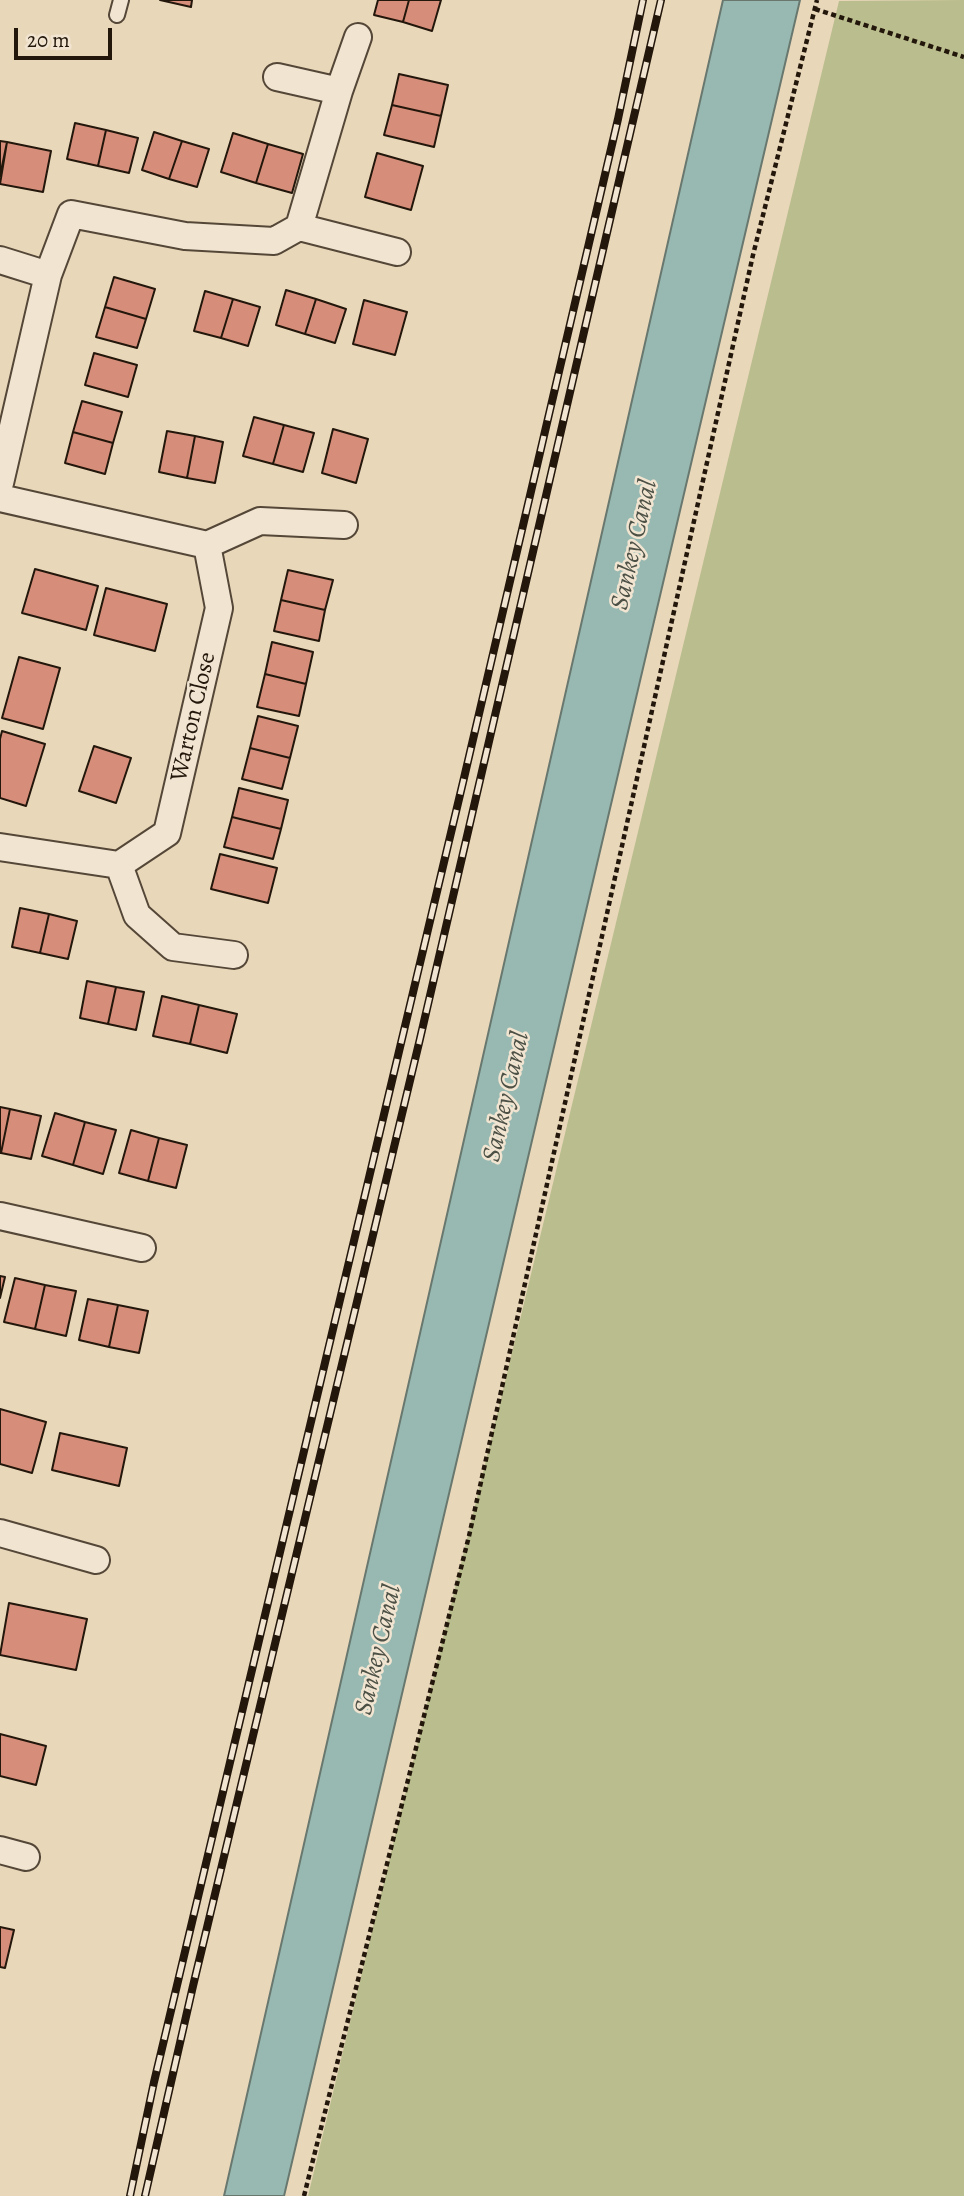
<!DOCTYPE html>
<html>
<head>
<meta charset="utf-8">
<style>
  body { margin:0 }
  #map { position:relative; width:964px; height:2196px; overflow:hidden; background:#e9d7ba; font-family:Alegreya,serif }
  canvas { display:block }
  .scale { position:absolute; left:14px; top:28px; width:98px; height:32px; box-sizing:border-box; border:4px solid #23170b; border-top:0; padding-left:9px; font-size:21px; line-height:24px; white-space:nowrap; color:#23170b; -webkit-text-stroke:5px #f1e5d2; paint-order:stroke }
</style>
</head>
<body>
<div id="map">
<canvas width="964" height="2196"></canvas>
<div class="scale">20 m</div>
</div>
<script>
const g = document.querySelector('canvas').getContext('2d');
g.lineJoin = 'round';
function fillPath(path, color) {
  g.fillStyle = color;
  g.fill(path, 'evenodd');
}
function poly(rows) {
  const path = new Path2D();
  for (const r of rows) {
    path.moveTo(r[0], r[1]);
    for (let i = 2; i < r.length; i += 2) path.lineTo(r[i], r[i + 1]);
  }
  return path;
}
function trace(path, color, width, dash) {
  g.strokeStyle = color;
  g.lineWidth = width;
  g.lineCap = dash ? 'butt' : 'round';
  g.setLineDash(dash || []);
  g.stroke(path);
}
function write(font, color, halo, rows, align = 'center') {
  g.font = font + ' Alegreya,serif';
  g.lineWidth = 5;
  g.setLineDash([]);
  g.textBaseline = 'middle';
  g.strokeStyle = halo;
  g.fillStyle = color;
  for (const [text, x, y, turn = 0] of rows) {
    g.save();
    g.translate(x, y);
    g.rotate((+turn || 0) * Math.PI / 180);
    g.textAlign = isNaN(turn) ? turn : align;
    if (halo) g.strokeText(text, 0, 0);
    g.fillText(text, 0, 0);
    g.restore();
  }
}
const green = poly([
  [964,0,964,2196,308,2196,839,1]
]);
const water = poly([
  [723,0,800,0,284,2196,224,2196,723,0]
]);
const building = poly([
  [160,0,192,0,191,7,160,0],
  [378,0,409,0,403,22,374,15,378,0],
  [409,0,441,0,432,31,403,22,409,0],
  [399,74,448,85,441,116,392,105,399,74],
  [392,105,441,116,434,147,384,135,392,105],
  [75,123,106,130,98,166,67,159,75,123],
  [106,130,138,138,129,173,98,166,106,130],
  [154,132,182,141,169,179,142,170,154,132],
  [233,133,268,144,256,183,221,172,233,133],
  [0,141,7,142,0,176,0,141],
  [182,141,209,149,197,187,169,179,182,141],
  [7,142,51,151,43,192,0,184,7,142],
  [268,144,303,154,292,193,256,183,268,144],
  [377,153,423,166,411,210,365,197,377,153],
  [114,277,155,289,146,319,105,307,114,277],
  [286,290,316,299,305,334,276,325,286,290],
  [205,291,233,299,221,338,194,331,205,291],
  [233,299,260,307,248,346,221,338,233,299],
  [316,299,346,309,335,343,305,334,316,299],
  [364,300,407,312,395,355,353,344,364,300],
  [105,307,146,319,137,348,96,337,105,307],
  [94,353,137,365,128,397,85,385,94,353],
  [82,401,122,412,113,443,73,432,82,401],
  [254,417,284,425,273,464,243,456,254,417],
  [284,425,314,433,303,472,273,464,284,425],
  [333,429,368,439,356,483,322,473,333,429],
  [167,431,195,436,187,478,159,472,167,431],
  [73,432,113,443,105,474,65,463,73,432],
  [195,436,223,442,215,483,187,478,195,436],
  [35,569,98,586,86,630,22,613,35,569],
  [288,570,333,580,325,610,281,600,288,570],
  [106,588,167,604,155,651,94,635,106,588],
  [281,600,325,610,319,641,274,631,281,600],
  [272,642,313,652,306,684,265,674,272,642],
  [19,657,60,668,43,729,2,718,19,657],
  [265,674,306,684,299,716,257,707,265,674],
  [258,716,298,726,290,758,250,748,258,716],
  [2,731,45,744,26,806,0,798,0,739,2,731],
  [94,746,131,758,116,803,79,791,94,746],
  [250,748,290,758,282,789,242,779,250,748],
  [239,788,288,800,281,829,232,817,239,788],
  [232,817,281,829,273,859,224,847,232,817],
  [220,854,277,868,268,903,211,889,220,854],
  [20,908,49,914,40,953,12,947,20,908],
  [49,914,77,921,68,959,40,953,49,914],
  [87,981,116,987,108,1024,80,1018,87,981],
  [116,987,144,992,136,1030,108,1024,116,987],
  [162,996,199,1005,190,1044,153,1036,162,996],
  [199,1005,237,1014,227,1053,190,1044,199,1005],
  [0,1107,10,1109,1,1153,0,1153,0,1107],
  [10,1109,41,1116,31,1159,1,1153,10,1109],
  [55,1113,85,1122,73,1165,42,1156,55,1113],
  [85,1122,116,1130,103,1174,73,1165,85,1122],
  [131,1130,159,1138,148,1181,119,1173,131,1130],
  [159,1138,187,1145,176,1188,148,1181,159,1138],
  [0,1276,5,1277,0,1298,0,1276],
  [15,1278,45,1285,35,1329,4,1322,15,1278],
  [45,1285,76,1291,66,1336,35,1329,45,1285],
  [88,1299,118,1305,109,1347,79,1340,88,1299],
  [118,1305,148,1311,139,1353,109,1347,118,1305],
  [0,1409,46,1422,32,1473,0,1464,0,1409],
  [60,1433,127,1448,119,1486,52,1470,60,1433],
  [9,1603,87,1619,76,1670,0,1655,9,1603],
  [0,1734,46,1746,36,1785,0,1776,0,1734],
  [0,1927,14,1930,5,1968,0,1967,0,1927]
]);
const path = poly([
  [815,9,964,57],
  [304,2196,469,1536,753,255,817,0]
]);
const service = poly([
  [117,15,121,0]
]);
const minor = poly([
  [277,77,339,91],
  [299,227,339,91,358,37],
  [0,260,48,275],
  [0,483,48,275,71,214,185,236,274,241,299,227,397,252],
  [0,498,207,545,219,608,167,833,119,865,0,847],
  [207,545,260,521,344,525],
  [119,865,137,915,173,947,234,955],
  [0,1216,142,1248],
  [0,1533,96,1560],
  [0,1850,26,1857]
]);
const rail = poly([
  [130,2196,154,2082,464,778,618,119,643,0],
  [145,2196,193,1986,419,1043,661,0]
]);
const streetNames = [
  ["Warton Close",194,717,-77]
];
const waterNames = [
  ["Sankey Canal",635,545,-77],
  ["Sankey Canal",507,1097,-77],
  ["Sankey Canal",379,1650,-77]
];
fillPath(green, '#babd8d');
fillPath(water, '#97b9b1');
trace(water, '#69786f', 2);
fillPath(building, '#d68e7b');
trace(building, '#23170b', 2);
trace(service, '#544737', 18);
trace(minor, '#544737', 30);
trace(path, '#23170b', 4.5, [5, 3.5]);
trace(service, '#f1e5d2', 14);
trace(minor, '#f1e5d2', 26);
trace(rail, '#23170b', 8);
trace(rail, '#f1e5d2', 5, [16]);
write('24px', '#23170b', '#f1e5d2', streetNames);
write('italic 26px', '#4c5045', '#f1e5d2', waterNames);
</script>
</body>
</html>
